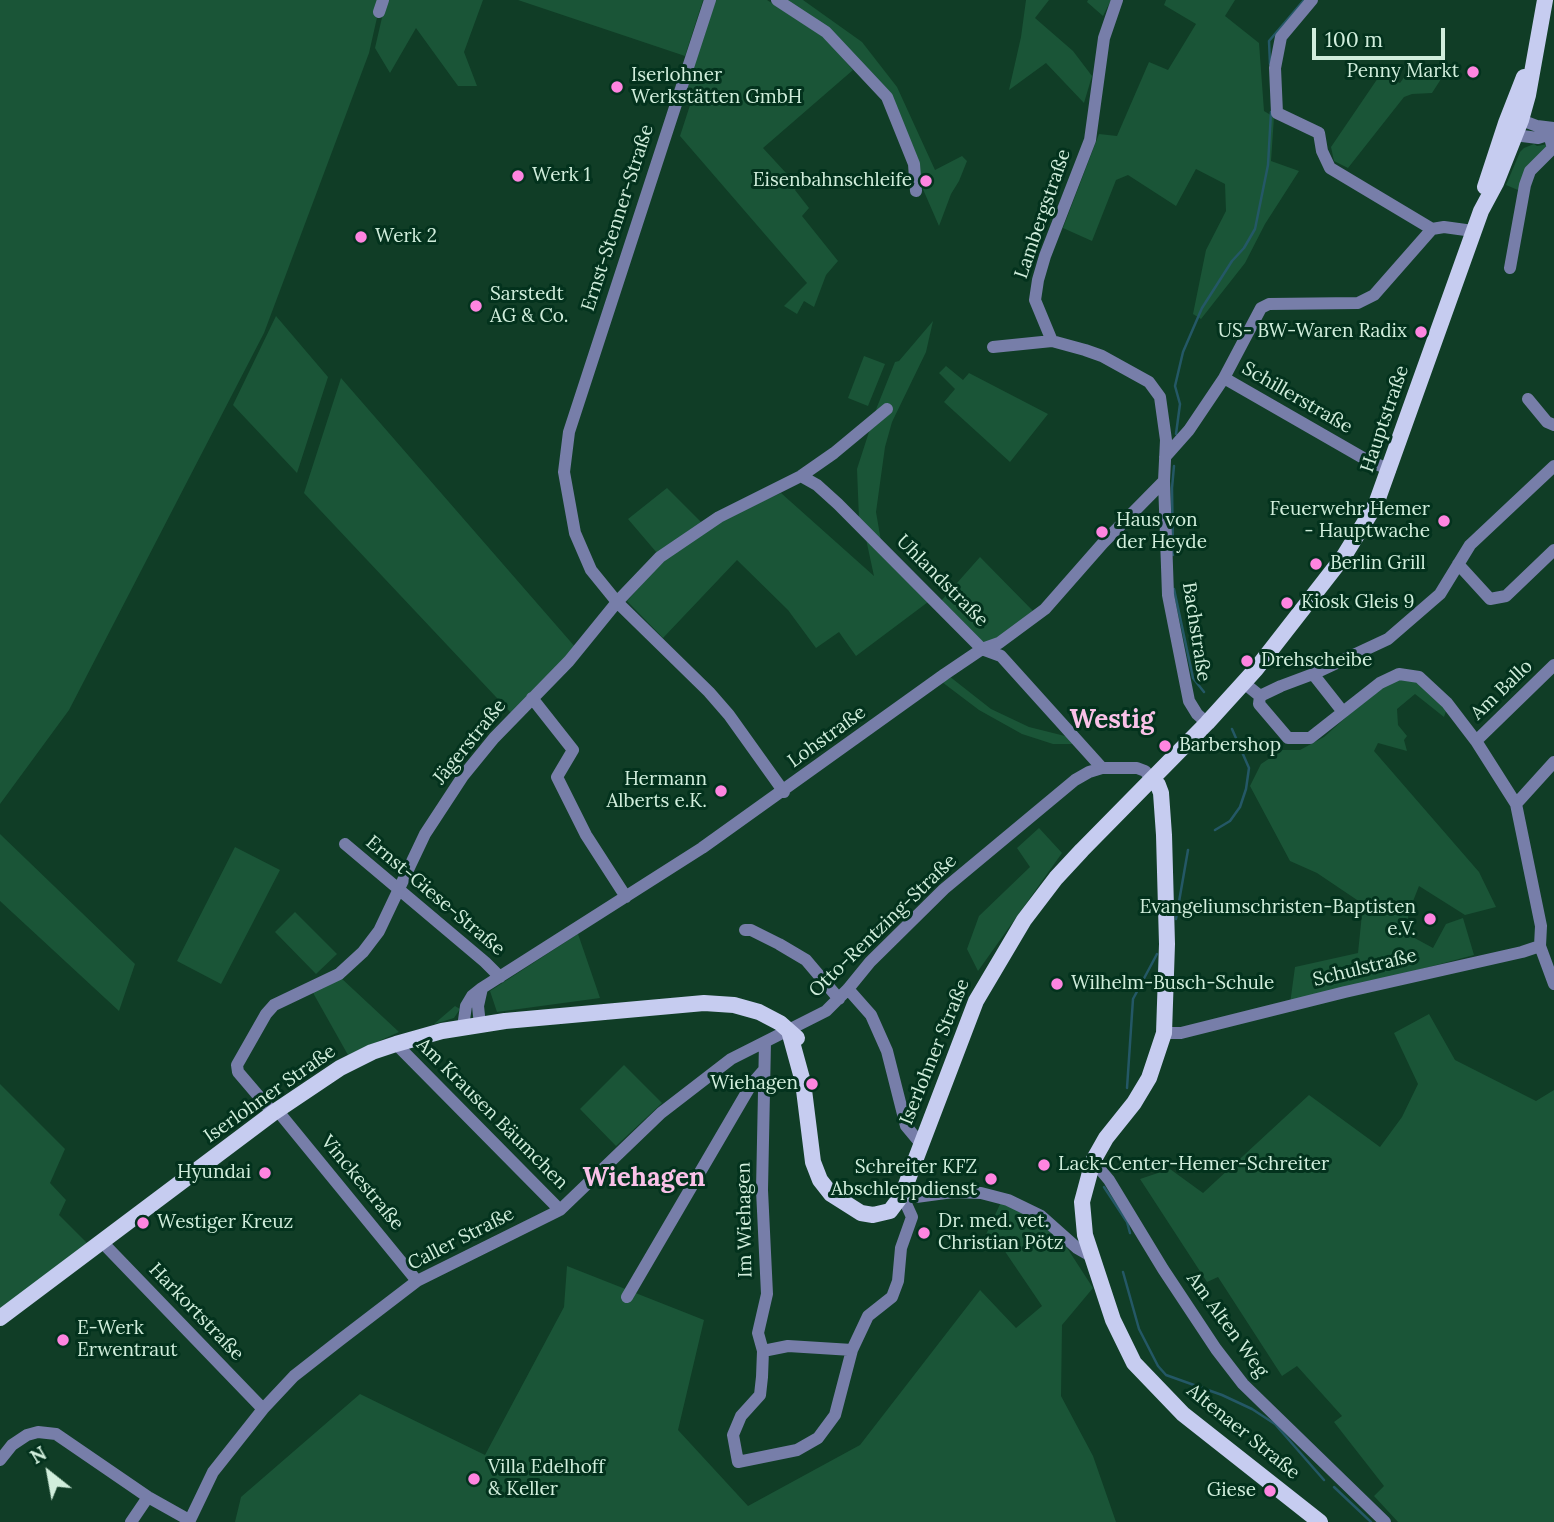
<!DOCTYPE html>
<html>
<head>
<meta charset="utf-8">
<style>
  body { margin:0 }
  #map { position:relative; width:1554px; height:1522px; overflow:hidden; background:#103d26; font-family:Lora,serif }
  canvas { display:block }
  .north { position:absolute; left:14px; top:1438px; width:70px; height:70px; -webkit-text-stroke:5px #03321d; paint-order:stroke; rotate:329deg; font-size:19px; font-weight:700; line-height:28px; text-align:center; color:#d1eedc }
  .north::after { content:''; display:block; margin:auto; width:24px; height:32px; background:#d1eedc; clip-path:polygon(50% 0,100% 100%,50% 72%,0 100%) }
  .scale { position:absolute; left:1312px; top:28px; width:133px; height:32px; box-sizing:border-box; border:4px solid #d1eedc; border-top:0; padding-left:9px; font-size:21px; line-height:24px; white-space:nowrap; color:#d1eedc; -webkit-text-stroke:5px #03321d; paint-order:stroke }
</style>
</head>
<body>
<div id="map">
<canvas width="1554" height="1522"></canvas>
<div class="north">N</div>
<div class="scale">100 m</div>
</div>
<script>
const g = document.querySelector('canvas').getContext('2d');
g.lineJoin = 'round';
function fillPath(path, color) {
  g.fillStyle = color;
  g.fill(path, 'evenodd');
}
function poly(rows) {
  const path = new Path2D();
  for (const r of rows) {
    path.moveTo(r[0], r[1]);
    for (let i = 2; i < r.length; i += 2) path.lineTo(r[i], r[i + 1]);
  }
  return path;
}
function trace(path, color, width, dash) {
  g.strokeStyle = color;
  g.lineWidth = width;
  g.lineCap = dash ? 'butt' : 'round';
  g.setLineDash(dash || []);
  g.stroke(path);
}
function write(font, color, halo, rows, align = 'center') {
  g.font = font + ' Lora,serif';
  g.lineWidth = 6;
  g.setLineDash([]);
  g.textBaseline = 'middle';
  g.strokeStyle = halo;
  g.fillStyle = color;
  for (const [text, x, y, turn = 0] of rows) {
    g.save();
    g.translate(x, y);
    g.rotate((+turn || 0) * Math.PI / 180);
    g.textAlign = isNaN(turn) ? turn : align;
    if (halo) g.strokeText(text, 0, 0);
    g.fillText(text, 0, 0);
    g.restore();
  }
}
const green = poly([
  [0,0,381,0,369,53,264,333,69,710,0,804],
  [386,0,483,0,464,52,477,86,458,86,416,28,390,73,375,48],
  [518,0,703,0,685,56],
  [712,0,767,0,824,37,853,70,763,148,798,186,795,190,809,208,802,216,838,261,826,275,814,307,804,301,797,314,784,306,807,283,680,136,691,102,685,91],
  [783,0,803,0,862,42,897,87,935,170,962,156,967,161,959,181,951,194,939,226,922,187,918,162,890,96],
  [1026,0,1049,0,1035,18,1073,51,1092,76,1084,103,1046,63,1009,90,1021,37],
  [1088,0,1111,0,1103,16,1087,2],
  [1166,0,1235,0,1225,16,1259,43,1264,111,1274,117,1271,161,1299,171,1265,224,1245,263,1201,319,1193,314,1206,250,1226,211,1225,184,1196,169,1176,206,1128,175,1116,180,1092,241,1063,228,1099,134,1117,136,1149,62,1168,70,1196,24,1164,5],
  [1412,66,1441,79,1432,93,1412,94,1404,97,1348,168,1334,161,1331,147,1380,75,1400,83],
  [1534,144,1537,146,1549,144,1518,190,1506,185,1520,152,1524,148],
  [276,316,328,377,297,473,233,405],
  [933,321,926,352,892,422,885,447,876,512,881,541,859,519,857,469,877,407,895,362,899,361],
  [864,356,885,364,868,406,848,398],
  [946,366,963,380,969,373,1048,414,1010,462,944,402,955,389,939,373],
  [341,378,576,648,512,714,304,493],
  [667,488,702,523,657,553,628,519],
  [781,493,874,576,866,539,928,602,856,656,839,632,816,648,788,610,737,560,663,638,627,601,662,562,722,519],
  [980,557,1035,613,998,639,983,644,941,601],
  [949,676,991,709,1029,727,1073,738,1078,744,1053,744,1022,734,979,710,942,682],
  [1401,676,1416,679,1447,708,1444,717,1415,694,1397,709,1398,725,1407,736,1404,740,1407,751,1378,743,1374,751,1479,872,1496,907,1465,915,1419,886,1408,914,1409,935,1433,948,1446,924,1463,918,1474,955,1290,1004,1295,967,1358,953,1363,904,1317,873,1290,861,1250,786,1261,764,1282,750,1300,750,1324,737,1381,686],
  [1039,828,1062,853,978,971,967,949,979,916,1030,867,1017,848],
  [0,834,135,964,119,1011,0,901],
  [235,847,280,870,221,984,177,961],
  [295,912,337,954,316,974,275,932],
  [578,934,600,998,497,1012,490,991],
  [340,977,399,1032,348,1055,312,991],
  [455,1006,460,1009,454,1018,434,1024],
  [1429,1014,1455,1060,1536,1101,1554,1090,1554,1522,1398,1522,1374,1496,1384,1486,1334,1422,1342,1416,1297,1366,1282,1376,1218,1277,1207,1282,1140,1179,1170,1169,1203,1193,1309,1095,1380,1147,1402,1117,1418,1084,1394,1033],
  [624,1065,662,1103,616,1146,580,1109],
  [0,1084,65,1149,50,1183,66,1200,59,1215,88,1244,0,1311],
  [1001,1202,1039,1219,1062,1240,1093,1288,1062,1325,1061,1396,1093,1456,1116,1522,235,1522,241,1497,360,1394,485,1455,564,1307,567,1266,704,1320,678,1430,748,1506,860,1445,980,1290,1016,1328,1042,1306,1004,1250,983,1241]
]);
const stream = poly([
  [1270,64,1269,41,1304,0],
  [1176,434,1180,404,1175,386,1183,352,1202,308,1232,261,1244,248,1255,229,1268,165,1271,112],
  [1173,555,1172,488,1174,466],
  [1174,589,1193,678,1204,692],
  [1215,830,1230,821,1240,807,1246,789,1249,768,1232,729],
  [1176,919,1188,850],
  [1127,1088,1133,999,1157,954],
  [1104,1187,1127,1222,1130,1233],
  [1123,1272,1139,1329,1158,1366,1166,1375,1222,1395,1252,1409,1275,1424,1324,1480],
  [1334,1487,1371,1522]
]);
const minor = poly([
  [710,0,569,432,564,472,575,533,591,570,617,602,709,692,729,715,784,792],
  [777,0,826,32,887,97,914,164,916,191],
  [1312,0,1281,37,1275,68,1277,113,1319,133,1322,151,1330,168,1432,229],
  [379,12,383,0],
  [1554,128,1537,126,1521,120,1506,123,1522,136,1538,138,1554,133],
  [1510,268,1525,185,1530,171,1553,148,1549,135],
  [1052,341,1035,300,1038,280,1045,256,1090,140,1104,38,1117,0],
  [993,347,1052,341,1085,350,1102,356,1149,382,1160,397,1166,440,1164,481,1168,595,1189,701,1197,714,1207,723],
  [1224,378,1365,459,1390,470],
  [1528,399,1547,422,1554,425],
  [1165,457,1189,430,1224,378,1261,308,1269,304,1358,303,1374,295,1432,229,1444,227,1473,231],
  [801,476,817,485,838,504,982,649,1001,656,1102,768],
  [1458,564,1490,599,1506,596,1554,550],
  [1313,674,1343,712],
  [1244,683,1260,696,1281,686,1313,674,1388,639,1440,594,1470,545,1554,466],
  [1260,696,1259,704,1288,738,1310,738,1380,683,1399,674,1419,677,1447,703,1476,741,1516,804,1541,926,1540,946,1554,984],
  [532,698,573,750,557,777,586,835,626,897],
  [1476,741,1554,665],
  [1516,804,1554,762],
  [345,844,485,962,500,977],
  [745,930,751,930,779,944,806,960,839,999],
  [848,989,871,1015,887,1051,906,1126,921,1144],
  [480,1025,478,1006,482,988],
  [463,1027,466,1006,472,996,482,988,702,848,945,674,982,649,999,643,1045,609,1103,543,1164,481],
  [1164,1033,1181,1033,1345,992,1522,952,1540,946],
  [765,1042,762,1190,767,1294,758,1333,763,1351,762,1377,760,1395,741,1416,733,1435,738,1462,797,1450,818,1438,835,1415,852,1350,868,1316,892,1297,898,1281,901,1248,912,1217,902,1195],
  [396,1044,560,1210],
  [277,1110,417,1281],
  [273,1113,238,1072,237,1065,266,1014,274,1005,339,974,363,952,379,931,425,834,463,776,494,738,569,661,617,602,660,557,719,517,801,476,834,453,887,409],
  [1093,1161,1109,1180,1163,1269,1216,1349,1243,1384,1385,1522],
  [902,1195,916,1197,953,1192,981,1193,1008,1200,1041,1216,1077,1248,1091,1256],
  [102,1242,263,1409],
  [627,1297,751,1085,764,1070],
  [763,1351,788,1346,852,1350],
  [0,1460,12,1445,27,1435,38,1432,56,1434,148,1497,189,1520],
  [131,1522,148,1497],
  [189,1522,213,1472,263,1409,294,1376,340,1340,417,1281,560,1210,661,1113,731,1059,826,1011,848,989,870,962,944,889,1075,780,1089,772,1102,768,1137,768,1145,771,1152,779]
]);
const major = poly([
  [1485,187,1506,123,1524,77],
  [1152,779,1158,785,1161,793,1164,835,1167,944,1164,1033,1149,1078,1134,1103,1106,1138,1093,1161,1082,1202,1085,1235,1113,1320,1134,1363,1183,1414,1320,1522],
  [789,1031,803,1082,813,1162,820,1180,831,1194,861,1213,873,1215,890,1211,902,1195,976,1001,1024,920,1056,878,1082,850,1207,723,1256,669,1344,556,1376,504,1481,211,1496,183,1521,120,1528,95,1545,0],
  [0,1318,273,1113,340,1068,372,1052,396,1044,442,1031,505,1021,704,1003,734,1005,759,1012,780,1023,797,1038]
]);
const markers = [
  [1473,72,7,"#fe85e0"],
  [617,87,7,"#fe85e0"],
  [518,176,7,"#fe85e0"],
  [926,181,7,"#fe85e0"],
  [361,237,7,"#fe85e0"],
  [476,306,7,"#fe85e0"],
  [1421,332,7,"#fe85e0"],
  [1444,521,7,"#fe85e0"],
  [1102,532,7,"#fe85e0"],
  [1316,564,7,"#fe85e0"],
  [1287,603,7,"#fe85e0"],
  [1247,661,7,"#fe85e0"],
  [1165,746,7,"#fe85e0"],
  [721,791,7,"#fe85e0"],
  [1430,919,7,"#fe85e0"],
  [1057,984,7,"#fe85e0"],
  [812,1084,7,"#fe85e0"],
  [1044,1165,7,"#fe85e0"],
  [265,1173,7,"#fe85e0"],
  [991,1179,7,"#fe85e0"],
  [143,1223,7,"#fe85e0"],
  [924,1233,7,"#fe85e0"],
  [63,1340,7,"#fe85e0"],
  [474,1479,7,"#fe85e0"],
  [1270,1491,7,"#fe85e0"]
];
const poiNames = [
  ["Penny Markt",1459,72,"right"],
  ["Iserlohner",631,76],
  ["Werkstätten GmbH",631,98],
  ["Werk 1",532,176],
  ["Eisenbahnschleife",912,181,"right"],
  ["Werk 2",375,237],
  ["Sarstedt",490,295],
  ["AG & Co.",490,317],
  ["US- BW-Waren Radix",1407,332,"right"],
  ["Feuerwehr Hemer",1430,510,"right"],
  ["- Hauptwache",1430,532,"right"],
  ["Haus von",1116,521],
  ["der Heyde",1116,543],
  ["Berlin Grill",1330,564],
  ["Kiosk Gleis 9",1301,603],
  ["Drehscheibe",1261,661],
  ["Barbershop",1179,746],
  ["Hermann",707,780,"right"],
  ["Alberts e.K.",707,802,"right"],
  ["Evangeliumschristen-Baptisten",1416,908,"right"],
  ["e.V.",1416,930,"right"],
  ["Wilhelm-Busch-Schule",1071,984],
  ["Wiehagen",798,1084,"right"],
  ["Lack-Center-Hemer-Schreiter",1058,1165],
  ["Schreiter KFZ",977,1168,"right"],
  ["Abschleppdienst",977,1190,"right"],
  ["Hyundai",251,1173,"right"],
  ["Dr. med. vet.",938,1222],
  ["Christian Pötz",938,1244],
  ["Westiger Kreuz",157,1223],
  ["E-Werk",77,1329],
  ["Erwentraut",77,1351],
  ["Villa Edelhoff",488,1468],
  ["& Keller",488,1490],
  ["Giese",1256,1491,"right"]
];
const streetNames = [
  ["Lambergstraße",1043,214,-71],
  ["Ernst-Stenner-Straße",618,218,-72],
  ["Schillerstraße",1297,398,30],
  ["Hauptstraße",1385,419,-71],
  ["Uhlandstraße",942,581,45],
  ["Bachstraße",1196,632,81],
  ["Am Ballo",1502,690,-44],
  ["Lohstraße",827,737,-36],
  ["Jägerstraße",470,742,-51],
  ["Ernst-Giese-Straße",435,896,40],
  ["Otto-Rentzing-Straße",883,926,-44],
  ["Schulstraße",1365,968,-14],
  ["Iserlohner Straße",935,1052,-68],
  ["Iserlohner Straße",270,1094,-35],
  ["Am Krausen Bäumchen",492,1114,45],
  ["Vinckestraße",362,1183,50],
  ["Im Wiehagen",745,1220,-91],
  ["Caller Straße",461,1239,-27],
  ["Harkortstraße",196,1312,46],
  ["Am Alten Weg",1227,1325,54],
  ["Altenaer Straße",1243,1432,39]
];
const districtNames = [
  ["Westig",1112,721],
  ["Wiehagen",644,1179]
];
fillPath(green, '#1a5537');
trace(stream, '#245866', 2.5);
trace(minor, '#777ea9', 12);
trace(major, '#c6ccf0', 16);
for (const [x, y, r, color] of markers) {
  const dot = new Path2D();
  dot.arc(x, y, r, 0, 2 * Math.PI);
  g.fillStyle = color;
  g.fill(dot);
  trace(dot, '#03321d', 2.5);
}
write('19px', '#d1eedc', '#03321d', poiNames, 'left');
write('19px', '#d1eedc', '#03321d', streetNames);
write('bold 26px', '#f9c1e8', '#03321d', districtNames);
</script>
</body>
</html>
